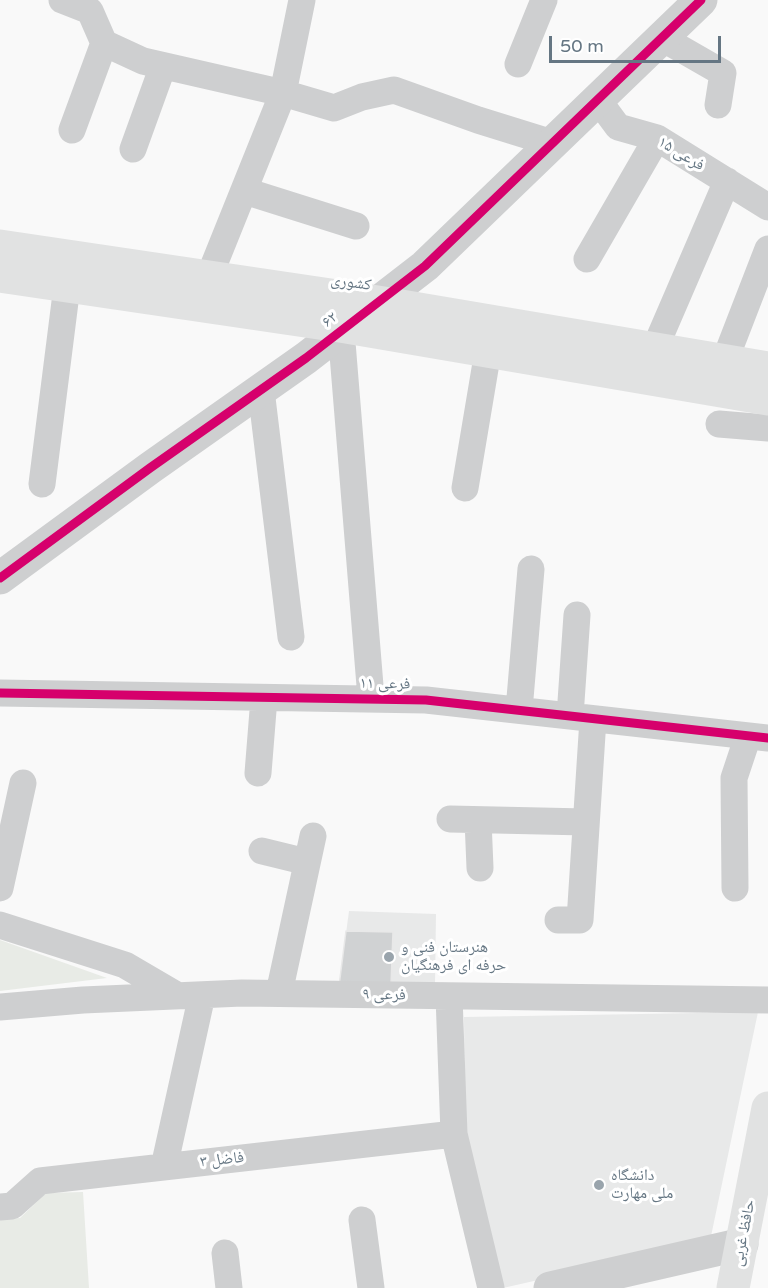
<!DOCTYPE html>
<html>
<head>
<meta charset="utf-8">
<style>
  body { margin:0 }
  #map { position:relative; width:768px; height:1288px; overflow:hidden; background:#f9f9f9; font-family:"Varela Round",sans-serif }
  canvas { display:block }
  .scale { position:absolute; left:549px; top:36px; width:172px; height:27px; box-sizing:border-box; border:3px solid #657683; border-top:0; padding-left:8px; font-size:18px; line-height:21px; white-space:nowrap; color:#657683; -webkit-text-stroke:4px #fff; paint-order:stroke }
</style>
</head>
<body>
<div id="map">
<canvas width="768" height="1288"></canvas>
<div class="scale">50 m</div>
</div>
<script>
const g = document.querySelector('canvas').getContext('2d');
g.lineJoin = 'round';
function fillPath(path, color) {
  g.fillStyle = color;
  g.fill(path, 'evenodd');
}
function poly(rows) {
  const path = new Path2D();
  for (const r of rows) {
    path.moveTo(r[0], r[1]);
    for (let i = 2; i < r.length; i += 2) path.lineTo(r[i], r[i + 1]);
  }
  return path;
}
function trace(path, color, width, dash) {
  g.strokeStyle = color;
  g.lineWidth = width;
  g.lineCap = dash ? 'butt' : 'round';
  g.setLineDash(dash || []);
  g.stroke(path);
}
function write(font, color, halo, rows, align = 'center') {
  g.font = font + ' "Varela Round","Noto Naskh Arabic",sans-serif';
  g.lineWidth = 6;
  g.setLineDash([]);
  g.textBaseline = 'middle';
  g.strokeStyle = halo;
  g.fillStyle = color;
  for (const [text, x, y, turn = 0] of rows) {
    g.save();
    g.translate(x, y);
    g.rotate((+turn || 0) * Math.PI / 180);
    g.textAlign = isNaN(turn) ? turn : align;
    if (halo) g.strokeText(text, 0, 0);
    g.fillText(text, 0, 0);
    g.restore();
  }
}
const built = poly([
  [349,911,436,914,435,984,339,986],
  [758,1012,710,1241,503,1288,465,1129,464,1017]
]);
const green = poly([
  [0,940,107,978,0,991],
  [83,1192,89,1288,0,1288,0,1219,20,1218,46,1193]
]);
const building = poly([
  [346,931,393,932,391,985,339,986,346,931]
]);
const minor = poly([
  [62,0,90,11,104,43,143,61,283,93,334,108,362,97,394,90,478,120,552,143],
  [662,38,723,73,718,105],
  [518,64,544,0],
  [598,100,618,127,657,138,768,207],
  [72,130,104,43],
  [133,149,163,66],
  [245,191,356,226],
  [587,259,657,138],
  [209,277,283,93,302,0],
  [341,330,371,698],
  [655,348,727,181],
  [725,360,768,249],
  [261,390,291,637],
  [719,424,768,428],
  [42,484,67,286],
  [465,488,488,351],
  [0,693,426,700,768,738],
  [519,710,531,569],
  [570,716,577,615],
  [258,773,264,698],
  [450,819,586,822],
  [478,820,480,868],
  [262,851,307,862],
  [0,888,23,783],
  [735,888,734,778,748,736],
  [558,920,580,920,593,719],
  [0,925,125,965,178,996],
  [279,993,313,836],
  [449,996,454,1134,491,1288],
  [0,1007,83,1000,242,993,768,1000],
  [164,1167,202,995],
  [0,1207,12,1206,40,1181,454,1134],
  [362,1220,371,1288],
  [225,1253,229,1288]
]);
const tertiary = poly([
  [0,578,150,468,306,358,425,266,701,0],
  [550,1288,742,1244]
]);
const secondary = poly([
  [0,246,378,302,768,368],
  [0,276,346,327,768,399],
  [733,1288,768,1108]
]);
const cycleway = poly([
  [0,578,150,468,306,358,425,266,701,0],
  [0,693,426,700,768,738]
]);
const markers = [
  [389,957,6,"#99a4ac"],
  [599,1185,6,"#99a4ac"]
];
const streetNames = [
  ["فرعی ۱۵",681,154,31],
  ["کشوری",351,283,8],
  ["۶۲",330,320,-38],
  ["فرعی ۱۱",385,684,1],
  ["فرعی ۹",384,995,1],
  ["فاضل ۳",222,1160,-6],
  ["حافظ غربی",744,1233,-79]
];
const poiNames = [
  ["هنرستان فنی و",401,948],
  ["حرفه ای فرهنگیان",401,966],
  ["دانشگاه",611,1176],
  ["ملی مهارت",611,1194]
];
fillPath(built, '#e8e9e9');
fillPath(green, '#e8ebe6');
fillPath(building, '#d0d2d3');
trace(building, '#e8e8e8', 1.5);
trace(minor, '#cecfd0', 27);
trace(tertiary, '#cecfd0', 33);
trace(secondary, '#e1e2e2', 33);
trace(cycleway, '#d6006c', 9);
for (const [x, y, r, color] of markers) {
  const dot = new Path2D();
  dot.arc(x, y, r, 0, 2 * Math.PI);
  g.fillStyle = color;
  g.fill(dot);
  trace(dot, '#fff', 2);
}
write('16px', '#657683', '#fff', streetNames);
write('16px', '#657683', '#fff', poiNames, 'left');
</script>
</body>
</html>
